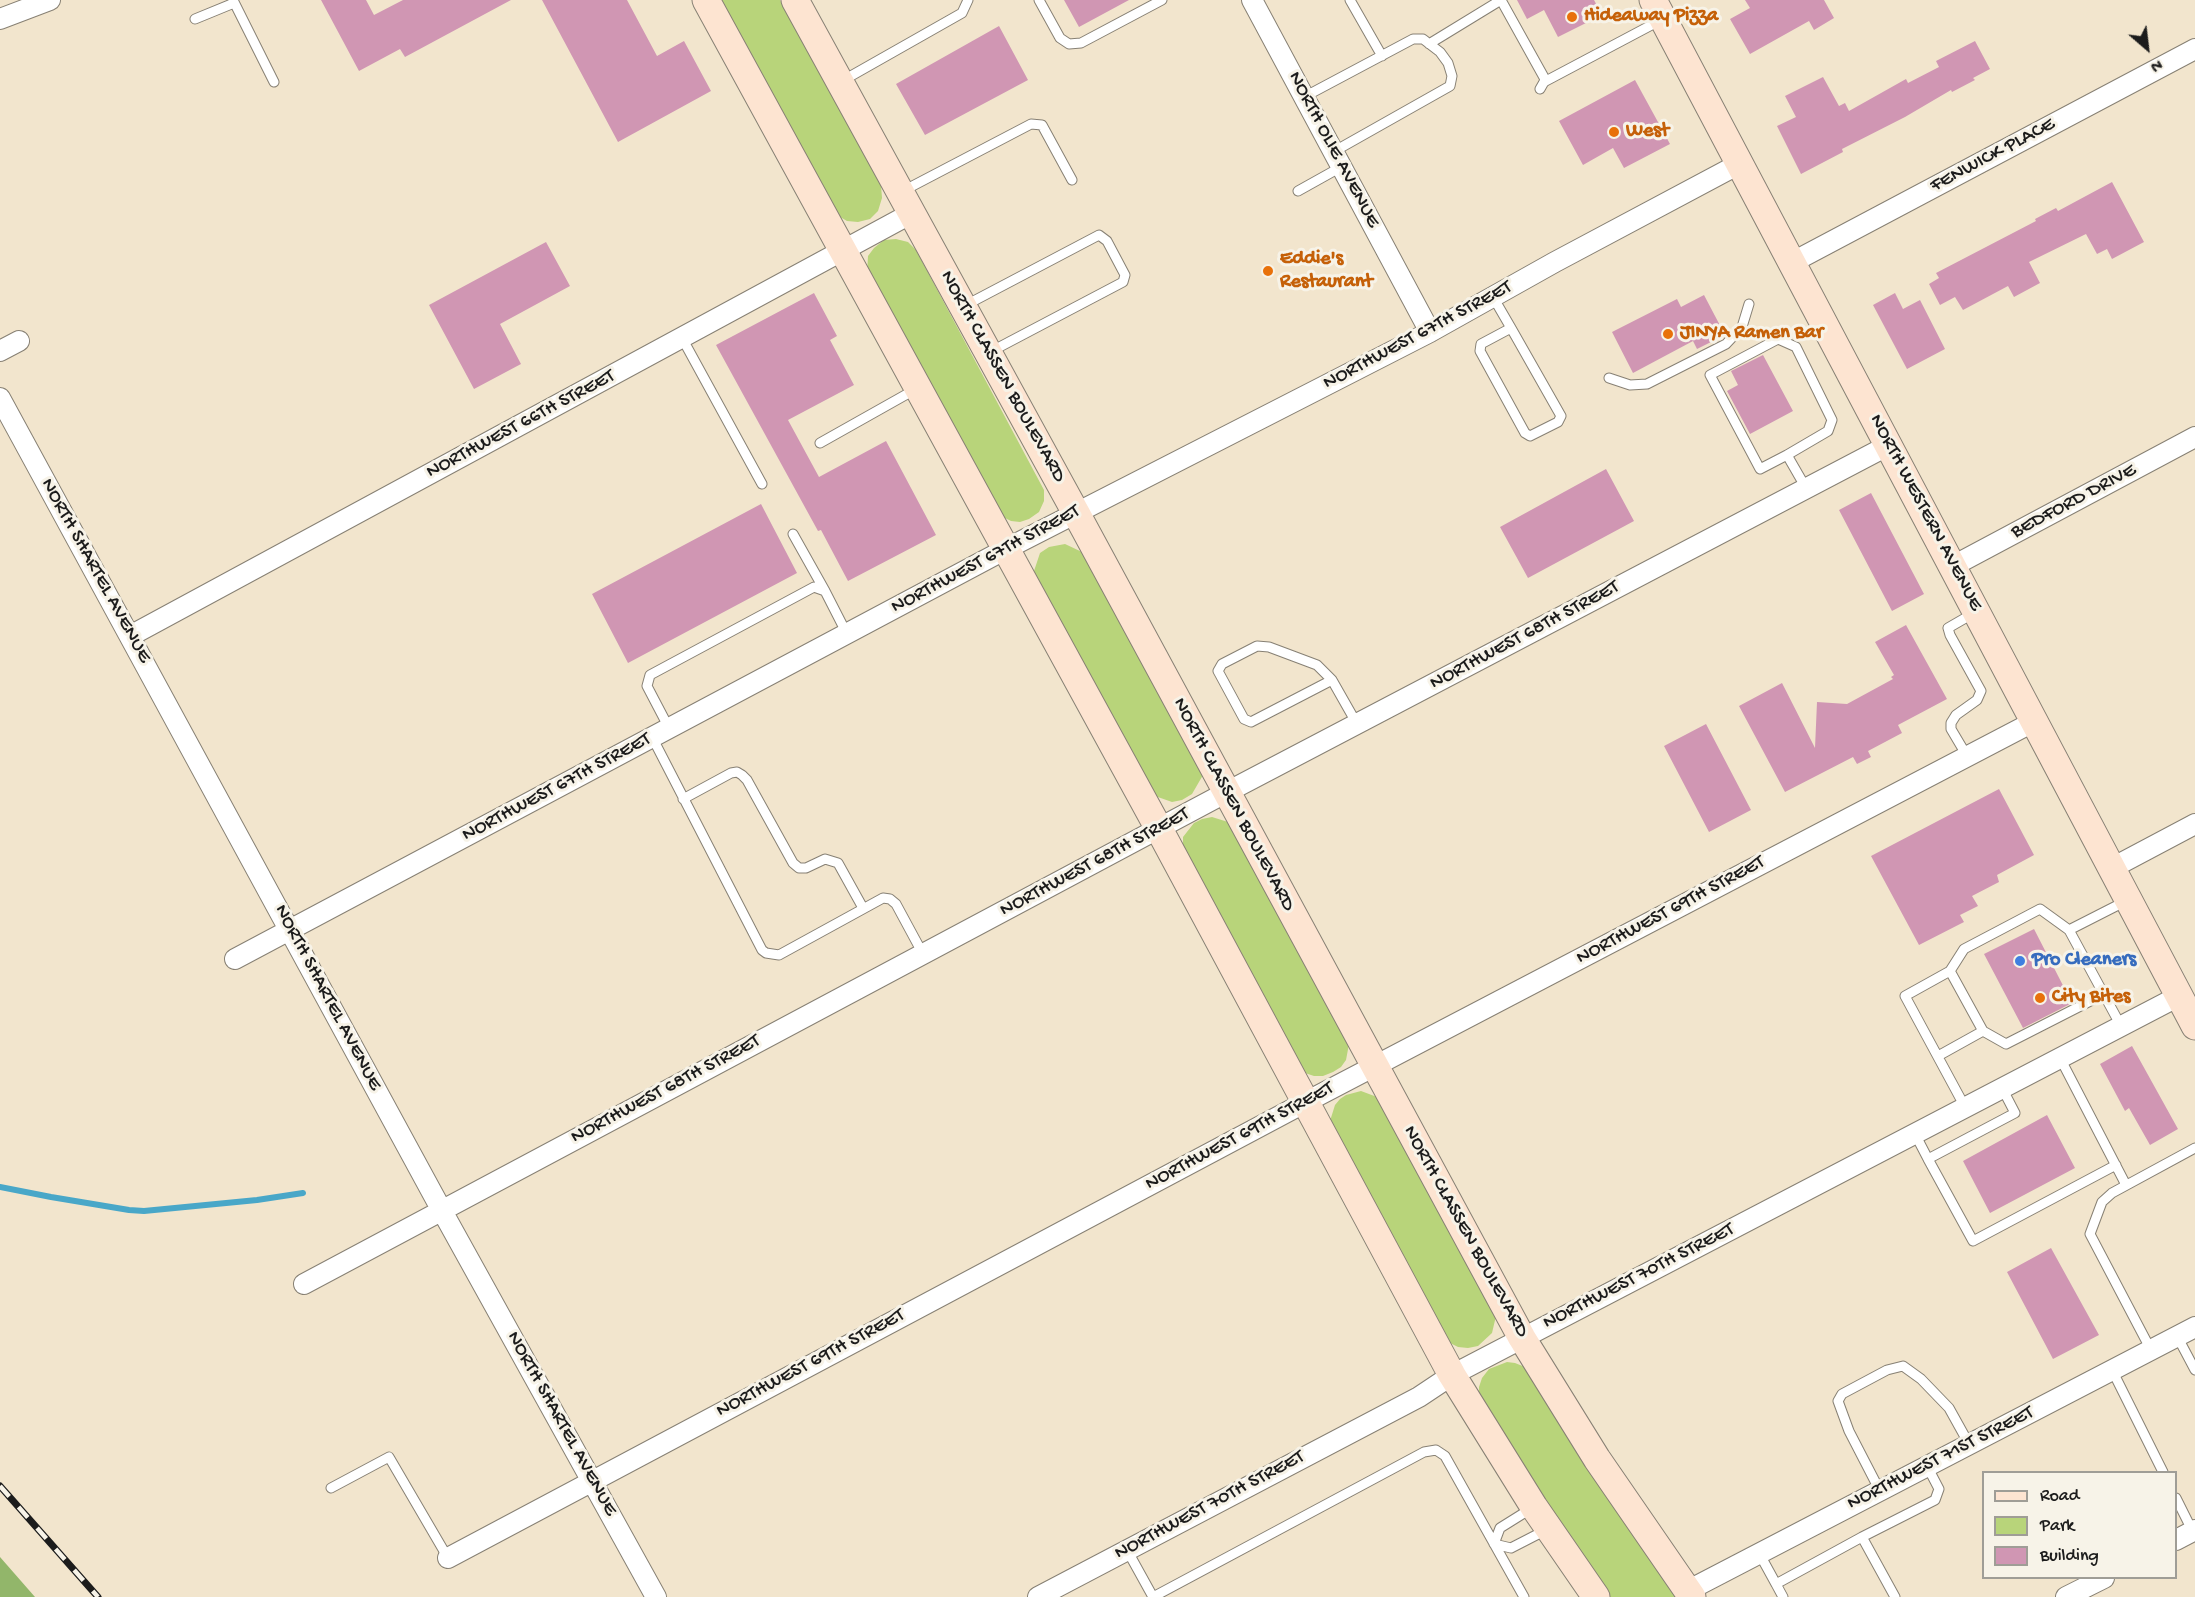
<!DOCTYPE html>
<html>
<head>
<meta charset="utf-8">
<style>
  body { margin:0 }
  #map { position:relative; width:2195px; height:1597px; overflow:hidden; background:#f2e5cd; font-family:"Gochi Hand",sans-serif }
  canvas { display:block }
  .legend { position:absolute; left:1982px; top:1471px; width:195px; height:108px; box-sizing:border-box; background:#f7f3e8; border:2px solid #9f9d96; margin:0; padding:8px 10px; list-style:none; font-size:18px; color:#1c1c1c }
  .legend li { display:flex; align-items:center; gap:12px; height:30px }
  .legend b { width:30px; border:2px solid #9f9d96 }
  .north { position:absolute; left:2117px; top:18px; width:60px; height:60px; -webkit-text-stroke:4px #f7f3e8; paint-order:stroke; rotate:152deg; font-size:16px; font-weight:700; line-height:24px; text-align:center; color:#1c1c1c }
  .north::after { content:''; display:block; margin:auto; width:21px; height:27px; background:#1c1c1c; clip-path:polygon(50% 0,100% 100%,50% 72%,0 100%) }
</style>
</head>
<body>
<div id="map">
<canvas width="2195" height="1597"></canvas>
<ul class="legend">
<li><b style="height:8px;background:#fde4d1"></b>Road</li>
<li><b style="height:16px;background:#b8d47a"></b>Park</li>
<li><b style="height:16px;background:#d096b3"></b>Building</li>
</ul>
<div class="north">N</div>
</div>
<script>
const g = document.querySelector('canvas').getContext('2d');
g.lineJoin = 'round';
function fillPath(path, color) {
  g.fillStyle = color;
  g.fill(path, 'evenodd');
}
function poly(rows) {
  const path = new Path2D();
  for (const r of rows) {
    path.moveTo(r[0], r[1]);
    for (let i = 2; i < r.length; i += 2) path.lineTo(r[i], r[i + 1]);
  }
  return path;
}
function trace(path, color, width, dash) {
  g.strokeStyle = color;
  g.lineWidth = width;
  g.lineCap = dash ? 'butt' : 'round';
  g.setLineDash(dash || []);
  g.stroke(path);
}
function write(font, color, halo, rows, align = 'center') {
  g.font = font + ' "Gochi Hand",sans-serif';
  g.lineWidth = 6;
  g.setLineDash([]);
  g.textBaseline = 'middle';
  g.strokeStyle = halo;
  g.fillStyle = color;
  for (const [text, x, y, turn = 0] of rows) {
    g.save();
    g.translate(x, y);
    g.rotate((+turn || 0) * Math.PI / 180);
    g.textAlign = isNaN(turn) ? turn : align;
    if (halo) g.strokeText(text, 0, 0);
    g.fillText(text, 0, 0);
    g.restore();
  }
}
const green = poly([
  [717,0,780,0,881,185,882,198,878,211,870,219,858,222,847,221,835,214],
  [896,239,908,242,916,250,1044,490,1044,501,1039,512,1029,519,1020,522,1011,521,1003,517,867,274,868,256,874,248,884,240],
  [1065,544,1082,552,1203,775,1192,794,1182,800,1172,802,1155,796,1036,581,1034,571,1040,553,1049,547],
  [1212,817,1228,822,1235,829,1349,1044,1346,1060,1341,1067,1333,1072,1323,1076,1314,1076,1305,1073,1297,1064,1183,845,1183,837,1194,823,1202,819],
  [1361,1091,1377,1097,1496,1316,1492,1333,1478,1346,1468,1348,1458,1347,1450,1343,1443,1334,1330,1121,1335,1105,1340,1099,1346,1095],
  [1507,1362,1515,1363,1525,1367,1678,1597,1609,1597,1561,1529,1479,1397,1479,1387,1482,1378,1489,1369]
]);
const forest = poly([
  [0,1557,35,1597,0,1597]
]);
const stream = poly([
  [0,1187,51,1197,129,1210,144,1211,257,1200,303,1193]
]);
const building = poly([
  [321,0,366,0,374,15,403,0,511,0,405,57,400,49,359,71],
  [542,0,627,0,657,56,684,41,711,91,618,142],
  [1064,0,1129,0,1079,27],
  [1517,0,1594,0,1602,15,1558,37,1544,10,1527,19],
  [1745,0,1824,0,1834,18,1814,30,1809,21,1750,54,1730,19,1750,8],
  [999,26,1028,80,925,135,896,84],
  [1975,41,1990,69,1973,78,1975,80,1952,92,1951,90,1905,117,1842,149,1843,152,1801,174,1777,126,1796,117,1785,96,1823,77,1839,106,1845,103,1849,111,1906,79,1908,83,1939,67,1936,61],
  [1635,80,1670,144,1624,168,1613,148,1583,165,1559,121],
  [2112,182,2144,242,2112,259,2107,249,2097,254,2086,234,2029,262,2040,283,2014,297,2008,286,1963,310,1955,297,1940,305,1929,284,1939,278,1936,273,2036,221,2035,219,2056,208,2058,211],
  [546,242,570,286,500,324,521,364,474,389,429,305],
  [814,293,837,336,830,340,854,385,788,420,819,477,886,441,936,535,848,581,821,530,818,531,716,345],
  [1895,293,1903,309,1920,300,1945,349,1907,369,1873,305],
  [1704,295,1725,335,1697,349,1693,341,1633,373,1612,332,1677,299,1681,307],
  [1763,355,1793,411,1750,434,1727,391,1738,385,1731,371],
  [1606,469,1634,521,1528,578,1500,527],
  [1871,493,1924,594,1892,611,1839,510],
  [761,504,797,573,628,663,592,594],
  [1906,625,1947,699,1898,725,1902,733,1868,751,1871,757,1857,764,1853,757,1785,792,1739,706,1782,683,1815,748,1817,702,1847,704,1893,679,1891,677,1894,675,1875,642],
  [1706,724,1751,810,1709,832,1664,746],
  [1999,789,2034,855,1997,875,1999,882,1972,896,1978,906,1960,915,1964,922,1919,945,1871,856],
  [2034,929,2072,1003,2023,1028,1984,954],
  [2132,1046,2178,1129,2150,1145,2129,1108,2125,1111,2100,1064],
  [2047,1115,2075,1168,1990,1213,1963,1161],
  [2051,1248,2099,1335,2053,1359,2007,1272]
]);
const lane = poly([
  [233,0,274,82],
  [1039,0,1060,38,1069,44,1081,43,1162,0],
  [1350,0,1382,56],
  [1501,0,1546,81],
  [195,19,234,3],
  [1429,44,1501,0],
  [842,81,962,13,968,0],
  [1540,89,1544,82,1661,20],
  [1304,97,1413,39,1423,39,1440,52,1448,63,1452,76,1450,86,1333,152],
  [1298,191,1341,167],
  [901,192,1031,124,1042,125,1072,180],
  [1493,297,1511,328,1561,416,1558,422,1530,436,1525,433,1480,351,1481,344,1511,328],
  [966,305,1099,235,1107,241,1125,275,1123,282,990,352],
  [682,338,762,484],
  [1609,378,1630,385,1647,384,1726,344,1742,327,1749,304],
  [820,443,916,389],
  [1787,455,1760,469,1710,375,1778,339,1796,347,1832,420,1828,431,1787,455,1806,488],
  [793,534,825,591],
  [1332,680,1251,722,1244,719,1218,671,1222,664,1257,646,1269,647,1317,665,1332,680,1357,724],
  [669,728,647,686,650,675,814,587,825,591,847,634],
  [652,737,762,950,766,953,779,955,883,898,890,899,896,904,923,954],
  [1967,756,1951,729,1951,723,1956,715,1977,700,1981,691,1950,635,1948,628,1974,613],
  [683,799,731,773,737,772,742,775,747,780,793,863,799,868,806,868,825,859,838,863,863,908],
  [2069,930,2126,901],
  [1950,971,1983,1031,2006,1044,2104,994],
  [1938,1056,1983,1031],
  [2060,1058,2126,1185],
  [1965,1107,1905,996,1950,971,1964,949,2040,909,2069,930,2121,1026],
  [1915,1134,1928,1159,2015,1113,2002,1088],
  [1928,1159,1973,1241,2116,1165],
  [2177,1336,2195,1370],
  [2151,1350,2090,1234,2102,1202,2112,1193,2195,1148],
  [2112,1370,2163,1472],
  [331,1488,389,1457,448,1558],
  [1880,1491,1849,1431,1838,1401,1842,1394,1887,1370,1903,1366,1921,1379,1949,1408,1969,1444],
  [2176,1498,2193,1532],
  [1532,1508,1500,1528,1494,1544,1511,1548,1546,1530],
  [1862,1537,1935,1500,1939,1489,1927,1466],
  [1127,1550,1153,1597],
  [1759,1553,1776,1584,1862,1537,1895,1597],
  [1776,1584,1783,1597],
  [1153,1597,1424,1452,1436,1450,1445,1456,1524,1597]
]);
const street = poly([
  [1252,0,1430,332],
  [0,19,50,0],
  [1791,263,2195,49],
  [0,351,19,341],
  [0,398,441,1209,656,1597],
  [1953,566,2195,437],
  [130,636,912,213],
  [2112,868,2195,824],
  [235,959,1006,549,1430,332,1555,262,1739,164],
  [304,1284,1227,792,1889,445],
  [2176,1540,2195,1530],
  [448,1558,1304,1103,2035,721],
  [1687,1591,2195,1327],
  [1038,1597,1419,1397,1452,1375,2179,996],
  [2066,1597,2104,1578]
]);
const secondary = poly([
  [706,0,1159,829,1452,1375,1534,1507,1596,1597],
  [795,0,1076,513,1522,1338,1597,1459,1692,1597],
  [1653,0,2195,1026]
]);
const rail = poly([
  [0,1486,98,1597]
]);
const markers = [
  [1572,17,6,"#e8710a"],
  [1614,132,6,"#e8710a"],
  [1268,271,6,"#e8710a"],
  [1668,334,6,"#e8710a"],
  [2020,961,6,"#3f7fe0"],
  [2040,998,6,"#e8710a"]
];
const foodNames = [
  ["Hideaway Pizza",1584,17],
  ["West",1626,132],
  ["Eddie's",1280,260],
  ["Restaurant",1280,283],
  ["JINYA Ramen Bar",1680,334],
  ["City Bites",2052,998]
];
const streetNames = [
  ["NORTH OLIE AVENUE",1333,150,62],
  ["FENWICK PLACE",1993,156,-28],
  ["NORTHWEST 67TH STREET",1418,336,-28],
  ["NORTH CLASSEN BOULEVARD",1002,377,61],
  ["NORTHWEST 66TH STREET",521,425,-28],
  ["BEDFORD DRIVE",2074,502,-28],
  ["NORTH WESTERN AVENUE",1925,513,62],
  ["NORTHWEST 67TH STREET",986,560,-28],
  ["NORTH SHARTEL AVENUE",95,571,61],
  ["NORTHWEST 68TH STREET",1525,636,-28],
  ["NORTHWEST 67TH STREET",557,788,-28],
  ["NORTH CLASSEN BOULEVARD",1233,805,62],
  ["NORTHWEST 68TH STREET",1095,863,-28],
  ["NORTHWEST 69TH STREET",1671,911,-28],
  ["NORTH SHARTEL AVENUE",327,998,62],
  ["NORTHWEST 68TH STREET",666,1090,-28],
  ["NORTHWEST 69TH STREET",1240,1137,-28],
  ["NORTH CLASSEN BOULEVARD",1465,1232,61],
  ["NORTHWEST 70TH STREET",1639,1277,-27],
  ["NORTHWEST 69TH STREET",811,1364,-28],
  ["NORTH SHARTEL AVENUE",561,1424,61],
  ["NORTHWEST 71ST STREET",1941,1459,-27],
  ["NORTHWEST 70TH STREET",1210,1506,-28]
];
const shopNames = [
  ["Pro Cleaners",2032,961]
];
fillPath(green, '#b8d47a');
fillPath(forest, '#92b66a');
trace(stream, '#49a7c8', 6);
fillPath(building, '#d096b3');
trace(lane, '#878074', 11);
trace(street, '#878074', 22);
trace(secondary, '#878074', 29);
trace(lane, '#fff', 9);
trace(street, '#fff', 20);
trace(secondary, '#fde4d1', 27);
trace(rail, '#1c1c1c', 7);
trace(rail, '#f7f3e8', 4.5, [14]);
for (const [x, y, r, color] of markers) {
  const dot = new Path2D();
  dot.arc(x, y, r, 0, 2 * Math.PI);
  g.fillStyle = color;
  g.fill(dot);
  trace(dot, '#f7f3e8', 2);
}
write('bold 20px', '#c56008', '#f7f3e8', foodNames, 'left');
write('20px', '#1c1c1c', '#f7f3e8', streetNames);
write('bold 20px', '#366cbe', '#f7f3e8', shopNames, 'left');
</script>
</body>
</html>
